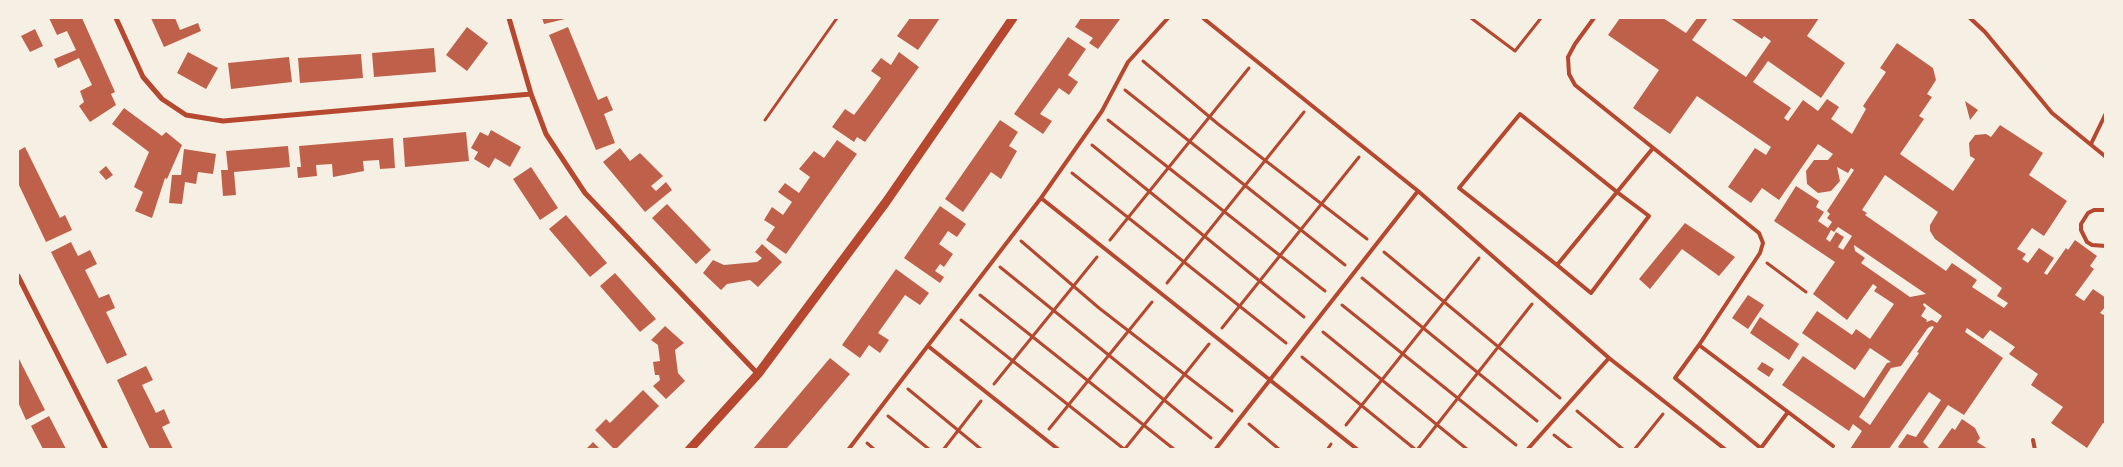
<!DOCTYPE html>
<html>
<head>
<meta charset="utf-8">
<style>
  body { margin:0 }
  #map { position:relative; width:2123px; height:467px; overflow:hidden; background:#f6efe4; font-family:"Roboto Condensed",sans-serif }
  canvas { display:block }
  .frame { position:absolute; inset:0; border:19px solid #f6efe4; pointer-events:none }
</style>
</head>
<body>
<div id="map">
<canvas width="2123" height="467"></canvas>
<div class="frame"></div>
</div>
<script>
const g = document.querySelector('canvas').getContext('2d');
g.lineJoin = 'round';
function fillPath(path, color) {
  g.fillStyle = color;
  g.fill(path, 'evenodd');
}
function poly(rows) {
  const path = new Path2D();
  for (const r of rows) {
    path.moveTo(r[0], r[1]);
    for (let i = 2; i < r.length; i += 2) path.lineTo(r[i], r[i + 1]);
  }
  return path;
}
function trace(path, color, width, dash) {
  g.strokeStyle = color;
  g.lineWidth = width;
  g.lineCap = dash ? 'butt' : 'round';
  g.setLineDash(dash || []);
  g.stroke(path);
}
const building = poly([
  [49,18,82,18,115,92,111,94,116,105,90,122,79,106,84,102,80,91,92,85,79,58,58,68,54,59,76,50,67,31,57,35],
  [151,18,175,18,180,30,198,23,201,31,164,47],
  [542,18,564,18,565,19,544,24],
  [910,18,940,18,918,50,897,36],
  [1081,18,1119,18,1120,19,1098,49,1089,43,1093,38,1075,27],
  [1620,18,1663,18,1686,33,1697,18,1708,18,1692,40,1746,77,1771,41,1764,36,1762,39,1730,18,1819,18,1807,36,1845,63,1821,98,1768,61,1753,82,1791,108,1784,118,1788,121,1803,100,1818,111,1827,99,1839,107,1831,119,1852,134,1866,109,1863,106,1886,72,1880,68,1897,43,1933,68,1936,80,1927,94,1932,97,1919,116,1924,119,1900,154,1953,191,1975,159,1970,156,1969,143,1975,135,1986,134,1991,137,2000,125,2043,153,2029,175,2067,201,2044,236,2032,228,2017,249,2026,254,2022,259,2028,263,2039,248,2054,258,2044,273,2047,275,2066,248,2068,250,2075,240,2097,256,2090,266,2094,269,2075,295,2084,301,2093,289,2106,298,2106,306,2100,313,2106,316,2106,424,2103,423,2087,448,2051,423,2063,407,2031,385,2038,374,2009,354,2015,347,1990,330,1983,339,1967,328,1965,332,2003,358,1964,415,1948,405,1923,442,1930,449,1901,449,1898,447,1907,434,1916,437,1941,400,1929,392,1889,449,1850,449,1862,431,1853,424,1849,431,1782,385,1803,356,1864,398,1887,363,1891,362,1870,348,1855,370,1802,333,1817,311,1852,335,1856,329,1870,339,1894,304,1874,291,1877,287,1873,284,1847,320,1813,294,1835,262,1774,221,1796,186,1819,201,1816,207,1824,212,1818,221,1828,228,1832,222,1827,218,1830,214,1827,211,1854,170,1851,168,1848,173,1837,167,1840,181,1831,191,1818,193,1807,184,1806,171,1814,160,1828,160,1833,154,1818,144,1779,200,1762,188,1751,203,1728,187,1755,148,1766,155,1771,147,1697,96,1670,134,1633,108,1659,70,1608,35],
  [1885,175,1938,212,1930,225,1930,231,1935,239,2002,288,1997,296,2008,303,2004,308,1972,287,1977,280,1952,263,1946,271,1865,215,1867,213,1862,210],
  [1838,227,1852,236,1843,250,1838,247,1844,237,1836,232,1830,242,1826,239,1831,230,1834,232],
  [1854,245,1926,294,1910,297,1861,263,1865,258,1855,251],
  [1924,303,1942,316,1937,323,1932,320,1926,322,1927,320,1921,316,1926,308,1923,305],
  [1932,326,1934,327,1917,352,1919,353,1870,425,1859,417,1891,368,1901,366,1928,328],
  [467,27,488,43,467,71,446,55],
  [568,27,598,100,607,96,613,110,604,114,615,143,596,150,549,35],
  [35,29,43,46,30,52,21,36],
  [1068,37,1086,49,1068,75,1078,82,1069,95,1059,88,1040,114,1052,121,1043,134,1014,114],
  [434,48,436,72,374,77,372,53],
  [188,52,218,68,206,89,177,73],
  [899,52,919,67,865,142,857,137,854,142,832,127,845,109,854,115,872,91,881,78,871,71,881,58,891,65],
  [361,54,363,78,300,83,298,58],
  [289,57,292,82,231,89,228,63],
  [1965,101,1978,110,1970,120],
  [124,108,162,136,166,132,182,145,167,179,165,178,152,218,135,211,143,192,134,187,149,152,112,124],
  [1000,120,1018,132,1009,146,1017,151,1001,179,991,172,963,212,945,199],
  [491,130,521,147,510,167,495,158,489,168,474,159,478,152,471,148,480,132,488,136],
  [466,132,469,161,405,167,403,138],
  [393,138,395,168,380,169,379,160,363,161,364,171,333,177,332,164,316,165,317,176,298,178,297,167,301,167,299,146],
  [837,140,857,154,786,254,766,240,775,227,764,220,772,207,783,215,792,202,778,192,785,183,799,193,810,177,799,169,814,151,824,158],
  [288,146,290,167,234,172,236,195,223,196,221,170,228,170,226,151],
  [25,147,60,218,65,215,72,230,46,242,18,183,18,151],
  [620,148,630,161,640,153,663,176,651,186,656,191,666,182,672,190,645,212,603,162],
  [184,149,216,154,213,174,198,172,196,184,185,182,182,204,169,203,172,175,181,175],
  [106,166,113,175,106,180,99,172],
  [531,167,558,208,540,220,513,179],
  [667,204,711,250,696,264,652,218],
  [940,206,966,224,957,237,948,231,939,244,953,254,944,267,940,264,935,271,944,277,940,283,904,258],
  [566,215,607,263,590,277,549,229],
  [1685,223,1735,257,1719,276,1682,249,1650,289,1639,279],
  [71,242,78,256,90,250,97,264,85,270,99,298,109,294,115,308,106,312,127,355,107,364,51,252],
  [762,244,782,262,758,287,750,280,727,284,721,290,703,273,713,260,724,265,757,262,762,258,755,252],
  [896,269,929,293,920,305,905,295,878,333,889,340,880,353,869,345,860,358,842,345],
  [615,273,656,319,640,332,600,286],
  [1748,295,1764,305,1748,329,1732,318],
  [1760,317,1799,344,1789,360,1750,333],
  [665,326,684,343,675,350,678,373,685,381,666,399,653,386,660,380,659,375,655,375,653,362,660,361,658,345,651,340],
  [18,357,45,410,26,420,18,402],
  [830,358,850,374,800,433,786,449,753,449],
  [1762,362,1774,369,1769,377,1757,369],
  [146,366,153,380,142,385,156,413,164,409,170,423,162,427,173,449,150,449,117,380],
  [643,390,659,406,615,450,595,430,606,419,610,423],
  [49,416,64,445,66,449,43,449,31,426],
  [1962,419,1975,428,1980,438,1977,442,1988,449,1937,449,1952,428,1955,430],
  [593,442,600,449,586,449]
]);
const path = poly([
  [1471,18,1515,51,1541,18],
  [1143,61,1218,124,1367,239],
  [1125,90,1345,265],
  [765,120,837,18],
  [1108,120,1325,291],
  [1092,145,1304,317],
  [1072,173,1286,343],
  [1110,240,1249,68],
  [1021,241,1099,308,1232,411],
  [1384,252,1560,398],
  [1767,263,1806,292],
  [1000,267,1211,438],
  [1362,278,1537,421],
  [1167,283,1304,112],
  [980,295,1175,450],
  [1342,305,1516,445],
  [961,320,1124,449],
  [1222,328,1359,157],
  [1323,332,1468,450],
  [1302,357,1416,450],
  [994,384,1097,257],
  [908,389,982,450],
  [1577,411,1624,450],
  [888,416,930,450],
  [1249,424,1280,450],
  [1346,425,1479,258],
  [1049,429,1152,302],
  [1554,435,1573,450],
  [867,443,875,450],
  [943,450,981,401],
  [1124,450,1209,344],
  [1327,450,1331,444],
  [1417,450,1532,304],
  [1634,450,1663,414]
]);
const service = poly([
  [1203,18,1418,191,1609,358,1726,450],
  [1594,18,1575,44,1568,57,1569,74,1575,85,1759,233,1763,243,1760,253,1699,345,1788,412,1761,448],
  [1970,18,1985,32,2052,113,2106,157],
  [2091,144,2106,113],
  [1041,198,1358,450],
  [2106,210,2094,210,2088,213,2081,224,2081,230,2087,242,2092,245,2106,246],
  [1557,265,1591,293,1649,216,1617,192,1520,114,1459,188,1557,265,1617,192,1653,148],
  [1699,345,1675,378,1763,450],
  [928,346,1059,450],
  [1788,412,1833,446],
  [2033,440,2035,450],
  [848,450,1041,198,1102,111,1128,62,1168,18],
  [1215,450,1418,191],
  [1527,450,1609,358]
]);
const minor = poly([
  [116,18,143,77,162,99,186,115,223,121,531,94],
  [509,18,531,94,546,134,585,193,758,374],
  [18,276,106,450]
]);
const tertiary = poly([
  [689,450,758,374,886,202,1013,18]
]);
fillPath(building, '#bf614a');
trace(path, '#b5482f', 3);
trace(service, '#b5482f', 4);
trace(minor, '#b5482f', 5);
trace(tertiary, '#b5482f', 9);
</script>
</body>
</html>
